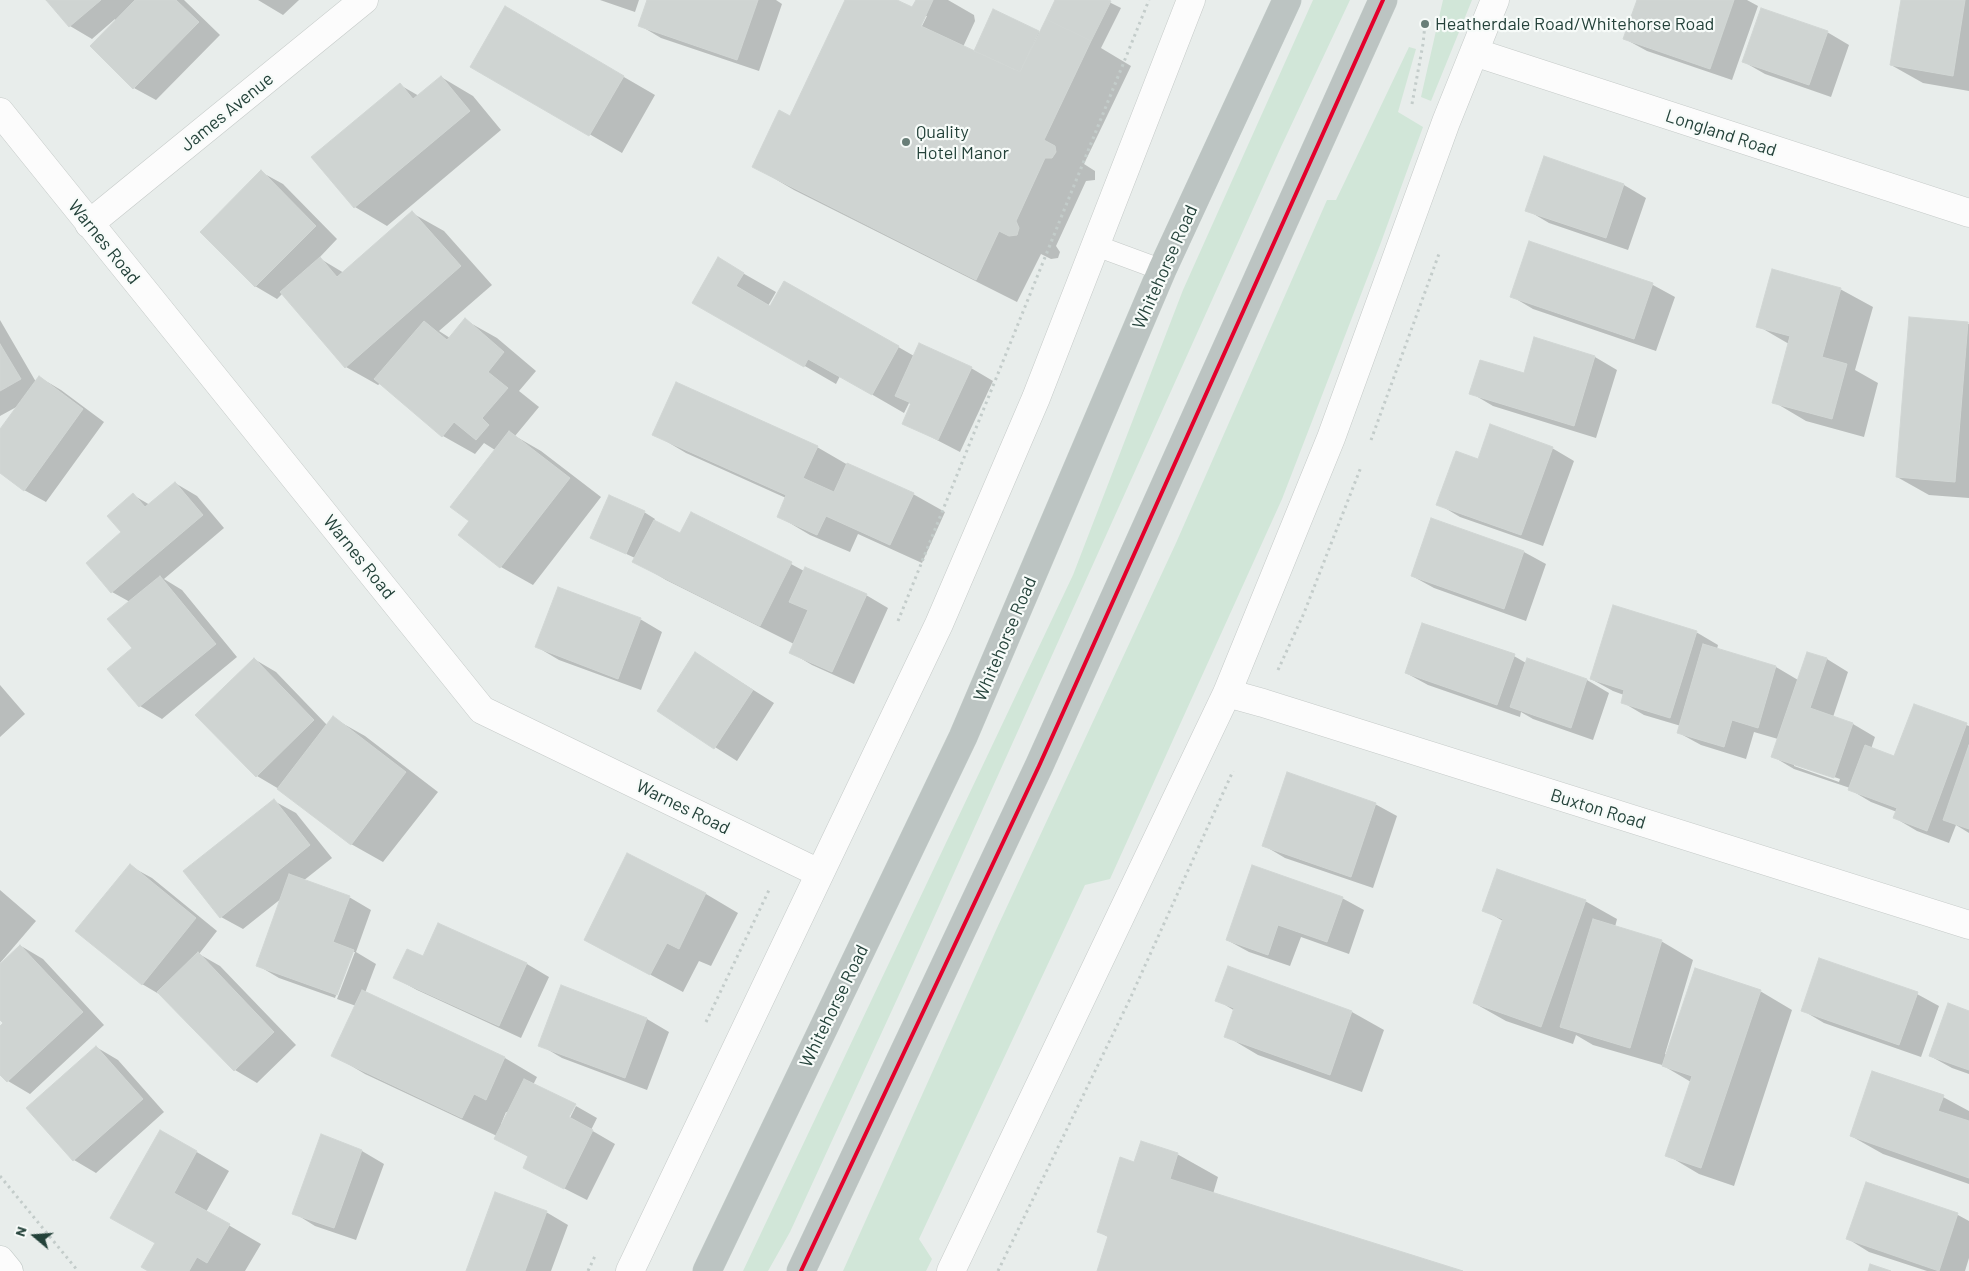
<!DOCTYPE html>
<html>
<head>
<meta charset="utf-8">
<style>
  body { margin:0 }
  #map { position:relative; width:1969px; height:1271px; overflow:hidden; background:#e8edeb; font-family:Barlow,sans-serif }
  canvas { display:block }
  .north { position:absolute; left:10px; top:1211px; width:50px; height:50px; -webkit-text-stroke:4px #f7fbf9; paint-order:stroke; rotate:288deg; font-size:14px; font-weight:700; line-height:20px; text-align:center; color:#24423a }
  .north::after { content:''; display:block; margin:auto; width:18px; height:22px; background:#24423a; clip-path:polygon(50% 0,100% 100%,50% 72%,0 100%) }
</style>
</head>
<body>
<div id="map">
<canvas width="1969" height="1271"></canvas>
<div class="north">N</div>
</div>
<script>
const g = document.querySelector('canvas').getContext('2d');
g.lineJoin = 'round';
function fillPath(path, color) {
  g.fillStyle = color;
  g.fill(path, 'evenodd');
}
function poly(rows) {
  const path = new Path2D();
  for (const r of rows) {
    path.moveTo(r[0], r[1]);
    for (let i = 2; i < r.length; i += 2) path.lineTo(r[i], r[i + 1]);
  }
  return path;
}
function trace(path, color, width, dash) {
  g.strokeStyle = color;
  g.lineWidth = width;
  g.lineCap = dash ? 'butt' : 'round';
  g.setLineDash(dash || []);
  g.stroke(path);
}
function write(font, color, halo, rows, align = 'center') {
  g.font = font + ' Barlow,sans-serif';
  g.lineWidth = 4.5;
  g.setLineDash([]);
  g.textBaseline = 'middle';
  g.strokeStyle = halo;
  g.fillStyle = color;
  for (const [text, x, y, turn = 0] of rows) {
    g.save();
    g.translate(x, y);
    g.rotate((+turn || 0) * Math.PI / 180);
    g.textAlign = isNaN(turn) ? turn : align;
    if (halo) g.strokeText(text, 0, 0);
    g.fillText(text, 0, 0);
    g.restore();
  }
}
const green = poly([
  [1313,0,1350,0,1280,149,904,984,790,1232,768,1271,743,1271,1073,575,1183,290],
  [1443,0,1472,0,1431,101,1421,97],
  [1409,47,1416,49,1398,112,1423,127,1380,245,1282,499,1110,879,1085,885,919,1239,932,1259,926,1271,843,1271,997,928,1176,543,1327,200,1336,200]
]);
const shadow = poly([
  [48,0,184,0,220,35,156,100,134,88,115,19,92,39,70,26],
  [258,0,299,0,283,15],
  [600,0,639,0,635,12],
  [648,0,776,0,782,4,759,71,661,38,639,25],
  [846,0,894,0,913,9,917,0,948,0,974,15,975,21,963,47,975,53,994,11,1040,33,1056,0,1105,0,1121,8,1101,48,1131,66,1084,164,1095,171,1095,180,1086,181,1056,246,1060,252,1058,258,1051,259,1041,254,1017,302,794,190,753,166,791,118],
  [924,16,927,16,919,32,917,31],
  [1638,0,1747,0,1758,6,1732,80,1647,51,1625,39],
  [1902,0,1969,0,1969,91,1923,83,1891,65],
  [505,8,655,95,622,153,472,66],
  [1827,32,1849,45,1831,97,1765,74,1744,62],
  [441,77,473,96,501,130,387,226,355,207,312,158,400,85,419,96],
  [1545,158,1624,185,1646,198,1628,250,1549,223,1527,210],
  [261,172,283,184,337,239,319,258,344,273,412,213,444,231,492,285,439,331,450,338,465,320,497,338,536,371,519,391,539,407,515,436,541,451,601,497,533,585,501,567,460,535,471,521,495,450,484,443,475,454,443,436,381,383,378,385,346,367,283,293,277,299,255,286],
  [1529,242,1653,285,1675,297,1656,351,1533,309,1511,296],
  [718,259,776,292,768,306,771,307,785,282,914,356,971,368,993,381,960,452,904,423,912,405,909,403,904,413,840,376,836,384,694,302],
  [1840,289,1873,307,1855,370,1878,383,1864,437,1806,421,1774,402,1789,344,1758,326],
  [1910,319,1969,324,1969,498,1929,495,1897,477],
  [0,320,36,382,39,377,61,390,104,422,46,502,24,490,0,472,0,431,20,405,0,416],
  [1535,339,1595,357,1617,370,1596,438,1493,406,1471,393,1524,375],
  [654,434,817,447,848,465,913,494,945,512,922,563,858,534,850,552,810,535,778,516,786,498,686,453],
  [1552,448,1574,461,1543,546,1460,517,1438,504,1479,461],
  [175,483,197,496,224,528,164,579,182,590,237,657,162,719,140,706,109,669,134,649,130,602,112,592,87,563,123,532,133,495,150,505],
  [609,497,644,512,655,519,654,521,680,535,791,564,804,571,866,595,888,608,854,684,812,665,790,652,794,644,666,580,634,561,635,558,592,538],
  [1524,552,1546,564,1526,621,1434,588,1412,576],
  [640,619,662,632,641,690,559,660,537,647],
  [1696,632,1718,645,1717,649,1776,667,1798,680,1827,659,1848,672,1833,717,1853,724,1875,737,1871,749,1895,758,1914,705,1969,726,1969,833,1956,825,1949,843,1917,831,1895,818,1897,812,1871,802,1849,789,1850,788,1794,769,1772,756,1778,739,1754,732,1746,759,1701,745,1679,733,1681,726,1644,715,1622,702,1624,695,1613,691,1591,679],
  [1794,763,1840,779,1839,782,1794,766],
  [1514,656,1526,663,1527,659,1587,680,1609,693,1593,740,1533,719,1521,712,1520,717,1428,685,1406,673],
  [254,659,276,672,327,725,333,718,365,736,438,792,383,862,351,844,279,789,257,776],
  [717,667,774,703,737,761,658,711],
  [0,685,25,714,0,737],
  [274,801,296,813,332,858,303,881,349,897,371,910,356,952,376,964,365,993,505,1058,537,1077,533,1085,565,1122,567,1124,576,1106,597,1118,591,1130,615,1144,587,1200,524,1168,529,1157,496,1139,497,1136,365,1074,333,1055,356,1006,337,999,355,952,352,952,335,998,279,978,257,965,282,898,243,929,221,917],
  [506,1112,509,1113,503,1125,501,1124],
  [1375,804,1397,816,1373,888,1285,858,1263,845],
  [628,855,706,894,738,913,711,966,699,961,683,992,585,940],
  [130,866,152,878,217,931,199,954,220,966,296,1045,257,1083,235,1070,164,997,142,984],
  [0,890,36,921,0,963],
  [1342,898,1364,910,1349,954,1301,937,1290,966,1249,952,1227,940],
  [1585,901,1617,919,1615,927,1661,941,1693,960,1665,1054,1668,1055,1760,991,1792,1010,1734,1186,1699,1174,1667,1155,1691,1082,1662,1065,1593,1045,1576,1035,1573,1044,1506,1021,1474,1003,1503,921,1484,910],
  [439,925,527,964,549,977,521,1038,417,990,395,978,424,958],
  [21,946,43,959,104,1025,30,1094,8,1081,0,1073,0,1028,5,1023,0,1018,0,965],
  [562,987,647,1019,669,1032,647,1090,562,1058,540,1045],
  [1917,994,1939,1006,1921,1057,1824,1023,1802,1010],
  [1217,1000,1352,1012,1384,1030,1362,1092,1258,1055,1226,1036,1235,1011],
  [1969,1012,1969,1074,1952,1068,1930,1056],
  [96,1047,118,1060,164,1112,96,1173,74,1160,28,1108],
  [1943,1097,1969,1111,1969,1184,1883,1154,1851,1136],
  [161,1131,229,1171,206,1212,261,1244,245,1271,151,1271,156,1243],
  [321,1136,362,1151,384,1164,356,1240,315,1226,294,1213],
  [1177,1154,1218,1177,1213,1194,1459,1271,1098,1271,1108,1237,1099,1232],
  [1867,1184,1958,1215,1969,1221,1969,1258,1965,1271,1927,1271,1869,1252,1848,1239],
  [546,1212,568,1225,551,1271,467,1271]
]);
const building = poly([
  [46,0,101,0,69,27,46,0],
  [135,0,176,0,199,22,133,89,90,46,135,0],
  [647,0,758,0,737,60,638,26,647,0],
  [845,0,897,0,912,7,916,0,933,0,921,26,1020,72,1046,19,1091,41,1044,140,1055,146,1056,152,1052,158,1045,158,1016,221,1019,228,1017,235,1009,236,999,231,976,280,752,167,779,110,790,116,845,0],
  [1055,0,1108,0,1111,1,1091,41,1046,19,1055,0],
  [1637,0,1734,0,1710,69,1623,39,1637,0],
  [1901,0,1965,0,1953,76,1890,65,1901,0],
  [505,6,624,76,589,136,470,67,505,6],
  [1761,8,1828,31,1809,85,1742,62,1761,8],
  [993,9,1039,31,1020,72,974,51,993,9],
  [441,76,470,111,354,208,311,157,400,83,413,99,441,76],
  [1544,156,1624,184,1606,238,1525,211,1544,156],
  [261,170,316,226,255,287,200,232,261,170],
  [412,211,461,266,345,368,280,292,320,257,337,277,412,211],
  [1529,241,1653,283,1634,339,1510,297,1529,241],
  [718,257,744,273,736,286,770,306,784,281,899,346,872,395,808,359,804,367,692,303,718,257],
  [1772,269,1841,288,1822,357,1847,364,1832,419,1772,403,1790,336,1756,327,1772,269],
  [1909,317,1968,322,1955,482,1896,477,1909,317],
  [465,318,504,352,488,372,508,388,482,418,489,425,476,440,454,422,442,437,374,379,424,321,447,340,465,318],
  [1534,337,1595,356,1574,426,1469,394,1480,360,1524,373,1534,337],
  [919,343,972,367,938,440,902,424,911,403,895,396,919,343],
  [0,344,21,379,0,391,0,344],
  [39,376,83,409,24,491,0,473,0,429,39,376],
  [676,382,818,446,803,478,834,492,847,463,914,493,890,545,826,516,817,535,777,517,786,495,652,435,676,382],
  [1490,424,1553,447,1521,535,1436,505,1456,451,1478,459,1490,424],
  [509,431,570,478,500,568,458,535,469,521,450,507,509,431],
  [175,482,203,515,111,593,86,563,121,532,107,516,133,493,145,507,175,482],
  [609,495,645,511,626,554,590,538,609,495],
  [691,512,792,562,760,626,632,562,654,520,680,533,691,512],
  [1431,518,1524,551,1504,609,1411,576,1431,518],
  [805,567,867,594,832,672,789,653,808,610,789,602,805,567],
  [160,576,216,644,139,707,107,669,132,648,107,619,160,576],
  [558,587,641,618,618,679,535,647,558,587],
  [1613,605,1697,631,1670,718,1621,703,1624,690,1590,679,1613,605],
  [1422,623,1515,654,1497,705,1405,673,1422,623],
  [1703,644,1776,666,1758,728,1732,720,1724,747,1677,733,1703,644],
  [695,652,753,690,714,749,657,711,695,652],
  [1807,652,1827,658,1810,708,1853,723,1834,778,1771,757,1807,652],
  [254,658,314,720,256,777,195,715,254,658],
  [1527,658,1587,679,1571,728,1510,707,1527,658],
  [1914,704,1967,723,1927,831,1893,818,1897,808,1848,790,1865,745,1894,756,1914,704],
  [333,716,406,772,351,845,277,789,333,716],
  [1969,745,1969,829,1943,820,1969,745],
  [1287,772,1376,803,1351,877,1262,846,1287,772],
  [274,799,310,845,220,918,183,871,274,799],
  [627,853,706,893,679,949,667,943,650,975,584,940,627,853],
  [130,864,196,918,142,985,75,931,130,864],
  [1252,865,1343,897,1327,942,1278,925,1268,955,1226,940,1252,865],
  [1497,869,1586,900,1541,1027,1473,1003,1503,919,1482,911,1497,869],
  [289,874,350,896,333,942,354,950,337,995,256,966,289,874],
  [1593,919,1662,940,1630,1048,1560,1027,1593,919],
  [438,923,527,963,499,1026,393,978,407,949,423,956,438,923],
  [20,945,83,1012,7,1082,0,1075,0,1026,3,1023,0,1020,0,964,20,945],
  [198,952,274,1032,234,1071,157,992,198,952],
  [1819,958,1918,992,1899,1045,1801,1011,1819,958],
  [1228,966,1352,1011,1330,1075,1224,1037,1234,1008,1215,1001,1228,966],
  [1695,968,1761,990,1701,1168,1665,1156,1692,1076,1662,1066,1695,968],
  [561,985,647,1018,625,1078,538,1046,561,985],
  [362,990,505,1057,486,1100,474,1094,462,1118,331,1056,362,990],
  [1948,1003,1969,1011,1969,1070,1929,1056,1948,1003],
  [96,1046,143,1099,73,1161,26,1108,96,1046],
  [1872,1071,1944,1095,1938,1111,1969,1121,1969,1178,1850,1136,1872,1071],
  [524,1079,576,1104,569,1117,593,1130,564,1189,523,1168,528,1156,494,1139,524,1079],
  [160,1130,197,1151,174,1193,230,1224,207,1263,197,1257,189,1271,148,1271,141,1267,155,1243,110,1218,160,1130],
  [321,1134,362,1150,334,1228,292,1214,321,1134],
  [1141,1141,1178,1153,1170,1179,1463,1271,1097,1271,1108,1236,1097,1232,1120,1157,1134,1162,1141,1141],
  [1866,1182,1958,1213,1939,1271,1846,1239,1866,1182],
  [495,1192,547,1211,525,1271,466,1271,495,1192],
  [1870,1264,1891,1271,1868,1271,1870,1264]
]);
const path = poly([
  [1412,104,1423,44,1425,24],
  [1371,440,1440,251],
  [898,621,1149,0],
  [1278,670,1304,613,1361,467],
  [706,1022,770,888],
  [0,1176,78,1271],
  [588,1271,595,1256],
  [998,1271,1129,1001,1233,771]
]);
const lane = poly([
  [1097,246,1162,270]
]);
const street = poly([
  [1474,52,1969,213],
  [0,112,482,710,819,873],
  [89,224,364,0],
  [1227,693,1263,703,1969,925],
  [630,1271,939,624,1036,398,1191,0],
  [951,1271,1227,693,1331,438,1446,122,1495,0]
]);
const secondary = poly([
  [0,1260,9,1271]
]);
const highway = poly([
  [707,1271,963,737,1162,270,1287,0],
  [801,1271,1039,766,1383,0]
]);
const bus1 = poly([
  [801,1271,1039,766,1383,0]
]);
const markers = [
  [1425,24,5,"#697e78"],
  [906,142,5,"#697e78"]
];
const poiNames = [
  ["Heatherdale Road/Whitehorse Road",1435,24],
  ["Quality",916,132],
  ["Hotel Manor",916,153]
];
const streetNames = [
  ["James Avenue",227,112,-39],
  ["Longland Road",1721,133,18],
  ["Warnes Road",104,242,51],
  ["Whitehorse Road",1165,267,-66],
  ["Warnes Road",359,557,51],
  ["Whitehorse Road",1005,639,-67],
  ["Warnes Road",683,807,26],
  ["Buxton Road",1598,809,17],
  ["Whitehorse Road",834,1006,-64]
];
fillPath(green, '#d1e6d8');
fillPath(shadow, '#0003');
fillPath(building, '#cfd4d2');
trace(building, '#d1d6d4', 1);
trace(lane, '#c5cac8', 22);
trace(street, '#c5cac8', 29);
trace(secondary, '#c3cbc8', 29);
trace(highway, '#c3ccc9', 29);
trace(path, '#c3ccca', 3, [2.5, 4]);
trace(lane, '#fcfcfc', 21);
trace(street, '#fcfcfc', 28);
trace(secondary, '#fcfcfc', 28);
trace(highway, '#bcc4c2', 28);
trace(bus1, '#e4002b', 4);
for (const [x, y, r, color] of markers) {
  const dot = new Path2D();
  dot.arc(x, y, r, 0, 2 * Math.PI);
  g.fillStyle = color;
  g.fill(dot);
  trace(dot, '#f7fbf9', 2);
}
write('18px', '#24423a', '#f7fbf9', poiNames, 'left');
write('18px', '#24423a', '#f7fbf9', streetNames);
</script>
</body>
</html>
